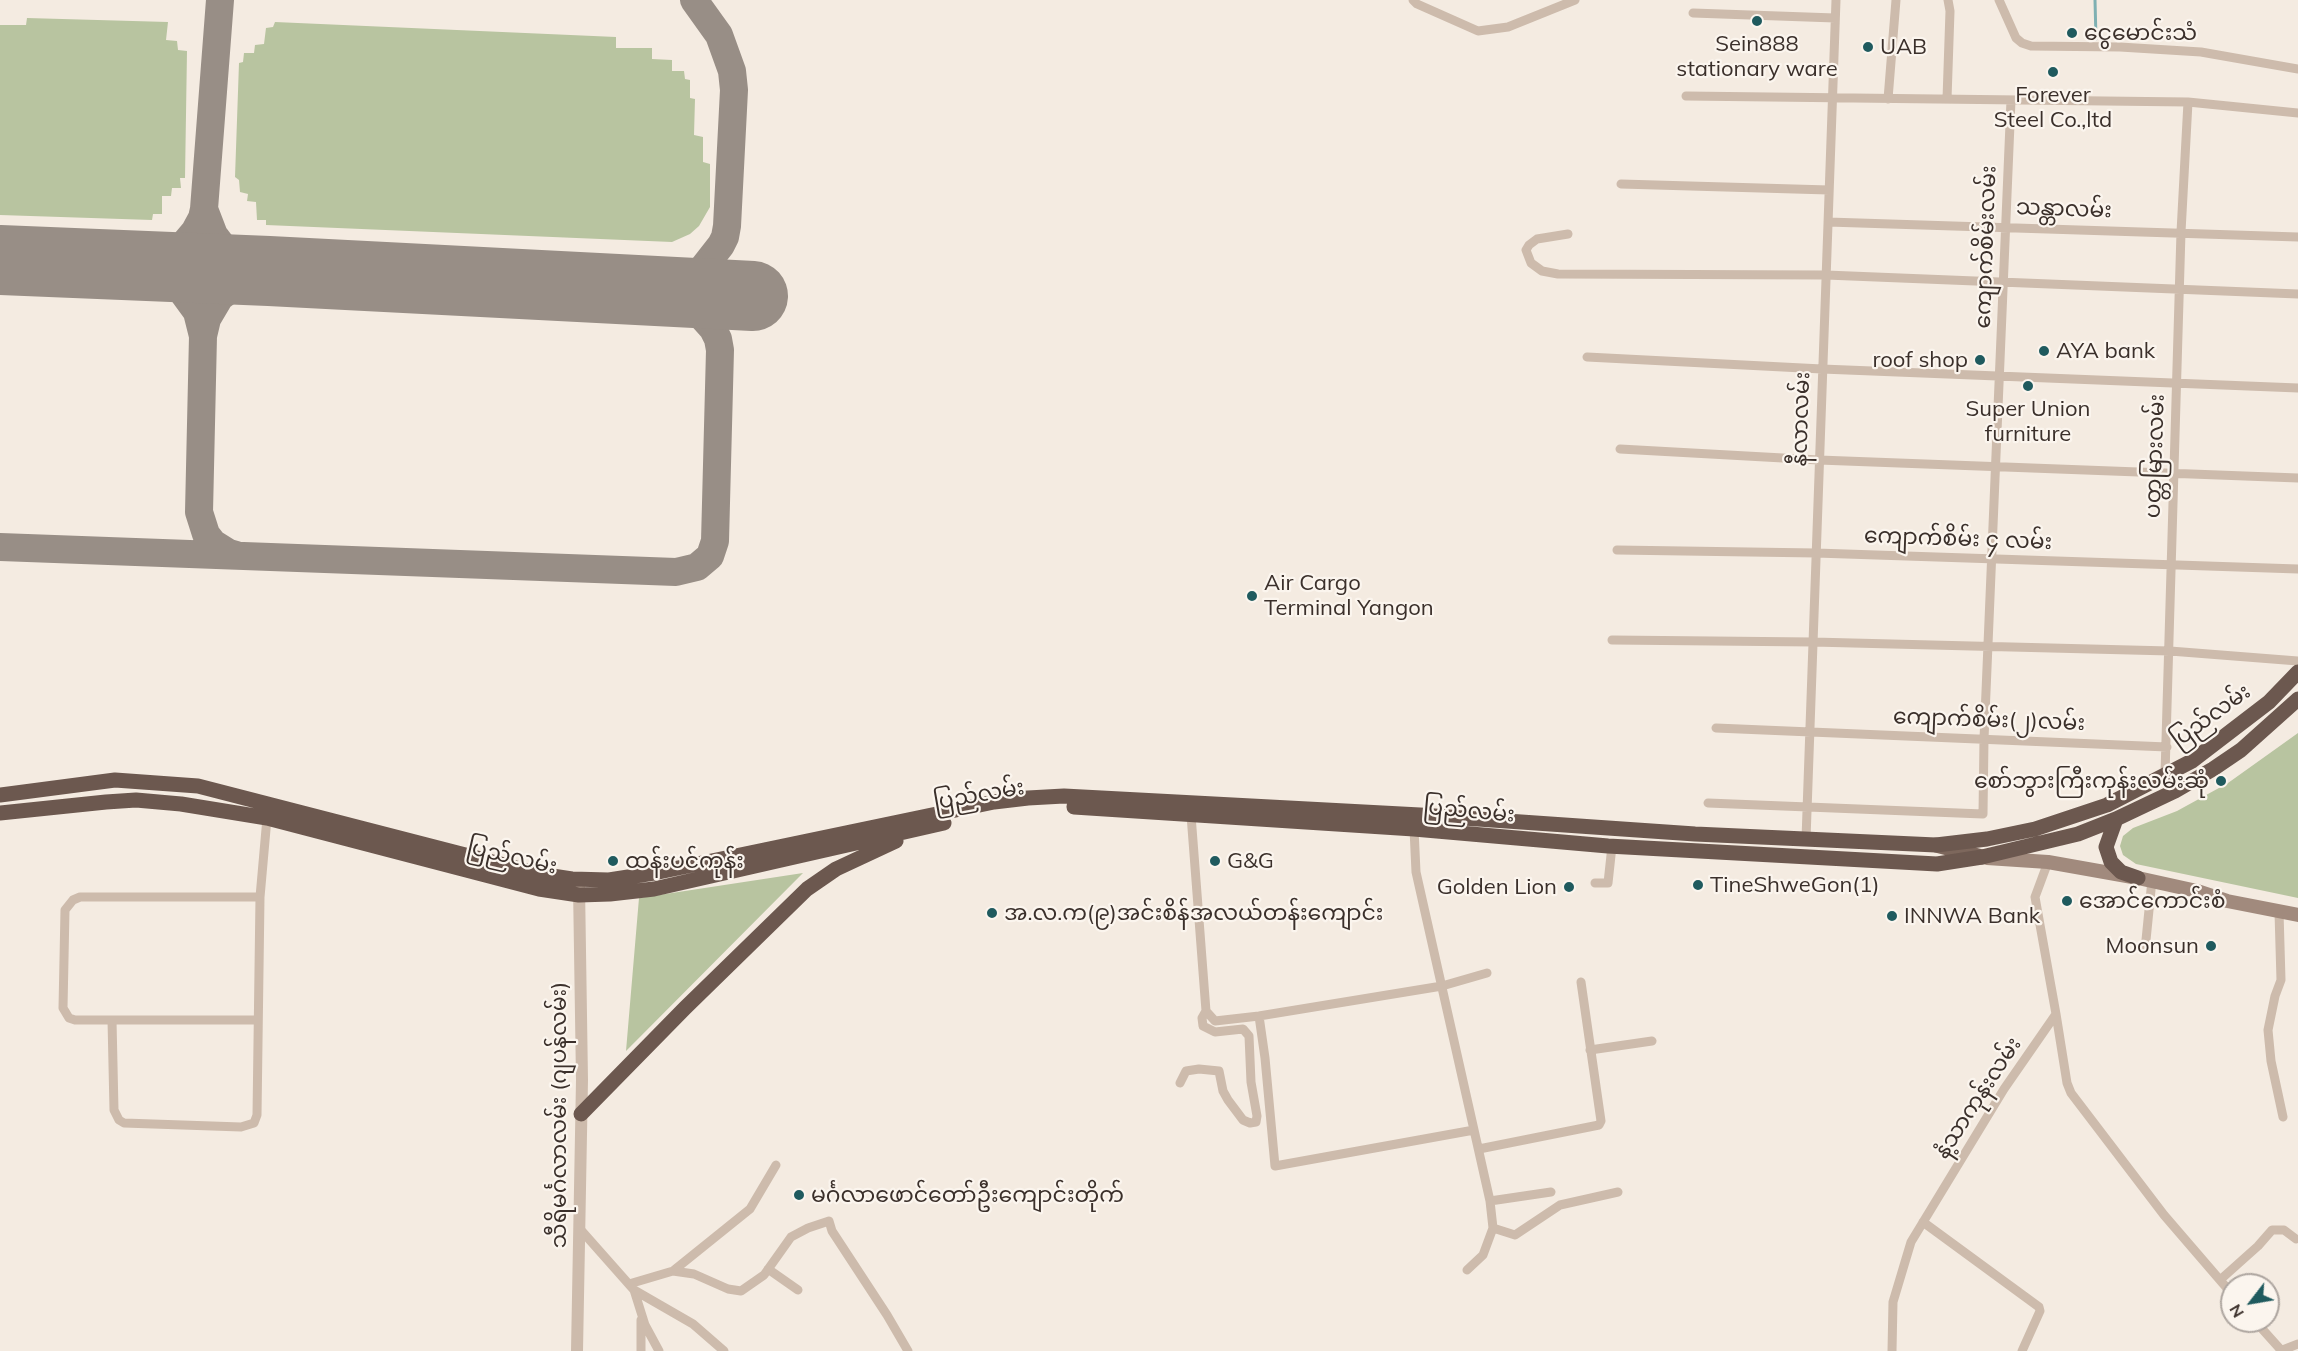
<!DOCTYPE html>
<html>
<head>
<meta charset="utf-8">
<style>
  body { margin:0 }
  #map { position:relative; width:2298px; height:1351px; overflow:hidden; background:#f4ebe1; font-family:Mulish,sans-serif }
  canvas { display:block }
  .north { position:absolute; left:2220px; top:1273px; width:60px; height:60px; box-sizing:border-box; background:#fbf5ee; border:2px solid #aea6a0; border-radius:50%; rotate:239deg; font-size:16px; font-weight:700; line-height:24px; text-align:center; color:#3b302b }
  .north::after { content:''; display:block; margin:auto; width:21px; height:27px; background:#1f5a5e; clip-path:polygon(50% 0,100% 100%,50% 72%,0 100%) }
</style>
</head>
<body>
<div id="map">
<canvas width="2298" height="1351"></canvas>
<div class="north">N</div>
</div>
<script>
const g = document.querySelector('canvas').getContext('2d');
g.lineJoin = 'round';
function fillPath(path, color) {
  g.fillStyle = color;
  g.fill(path, 'evenodd');
}
function poly(rows) {
  const path = new Path2D();
  for (const r of rows) {
    path.moveTo(r[0], r[1]);
    for (let i = 2; i < r.length; i += 2) path.lineTo(r[i], r[i + 1]);
  }
  return path;
}
function trace(path, color, width, dash) {
  g.strokeStyle = color;
  g.lineWidth = width;
  g.lineCap = dash ? 'butt' : 'round';
  g.setLineDash(dash || []);
  g.stroke(path);
}
function write(font, color, halo, rows, align = 'center') {
  g.font = font + ' Mulish,"Noto Sans Myanmar",sans-serif';
  g.lineWidth = 4.5;
  g.setLineDash([]);
  g.textBaseline = 'middle';
  g.strokeStyle = halo;
  g.fillStyle = color;
  for (const [text, x, y, turn = 0] of rows) {
    g.save();
    g.translate(x, y);
    g.rotate((+turn || 0) * Math.PI / 180);
    g.textAlign = isNaN(turn) ? turn : align;
    if (halo) g.strokeText(text, 0, 0);
    g.fillText(text, 0, 0);
    g.restore();
  }
}
const green = poly([
  [27,18,168,22,166,40,177,41,178,50,187,51,185,178,180,178,181,188,172,188,171,196,162,196,162,214,153,214,152,220,0,215,0,25,26,25],
  [275,22,616,37,616,48,652,48,652,59,672,60,672,71,684,71,685,79,690,80,690,98,695,99,694,135,703,137,703,162,710,164,710,207,699,226,690,234,672,242,266,225,266,220,257,220,256,202,247,201,248,194,240,192,239,180,235,177,239,63,243,62,244,53,254,53,255,45,264,44,266,28,273,27],
  [2298,733,2298,898,2136,864,2123,855,2120,846,2123,836,2133,828,2177,811,2228,783],
  [803,873,626,1051,639,898]
]);
const stream = poly([
  [2095,0,2096,39]
]);
const taxiway = poly([
  [220,0,204,209,214,235,227,252,244,263,266,271],
  [139,266,161,274,178,286,197,312,203,336],
  [139,266,156,262,179,250,195,231,202,218,204,209],
  [664,292,692,279,703,268,721,245,725,237,727,226,734,90,732,71,719,35,694,0],
  [0,547,676,572,697,567,710,556,715,541,720,350,718,339,713,329,695,309,664,292],
  [236,555,229,553,213,543,206,534,199,512,203,336,207,319,220,297,248,276,269,271]
]);
const runway = poly([
  [0,260,269,271,753,296]
]);
const minor = poly([
  [1413,0,1417,4,1478,31,1508,27,1575,0],
  [1999,0,2016,38,2022,43,2031,46,2120,47,2201,52,2298,69],
  [1693,13,1835,18],
  [1686,96,2188,102,2298,113],
  [1888,99,1896,0],
  [1947,99,1950,11,1948,0],
  [1621,184,1829,190],
  [1828,222,2298,237],
  [1568,234,1537,239,1529,245,1526,250,1531,263,1542,271,1558,274,1826,275,2298,294],
  [1587,357,1822,369,2298,388],
  [1620,449,1819,460,2298,478],
  [1617,550,1816,553,2298,569],
  [1612,640,1813,642,2170,651,2298,661],
  [1716,728,2167,747],
  [2165,774,2181,232,2188,102],
  [1708,803,1983,814,1984,739,2011,100],
  [1191,815,1206,1011,1215,1021,1259,1016,1442,986,1487,973],
  [1414,829,1416,872,1490,1201,1493,1228,1483,1255,1467,1270],
  [1806,839,1836,0],
  [1595,883,1608,883,1612,846],
  [2279,912,2281,980,2275,996,2268,1030,2271,1061,2283,1117],
  [2145,950,2152,880],
  [2056,1014,2067,1083,2071,1093,2164,1215,2232,1294],
  [1259,1016,1265,1058,1275,1166,1474,1130],
  [112,1020,114,1110,119,1120,124,1123,241,1127,254,1123,257,1115,260,897,267,818],
  [258,1020,75,1020,69,1018,63,1008,65,910,73,900,80,897,260,897],
  [1590,1050,1652,1041],
  [1180,1083,1186,1071,1199,1069,1219,1071,1223,1091,1228,1100,1243,1120,1250,1123,1256,1122,1257,1116,1251,1082,1249,1036,1243,1029,1215,1032,1203,1026,1202,1018,1206,1011],
  [1479,1149,1599,1125,1601,1121,1581,982],
  [1490,1201,1551,1192],
  [1923,1222,2039,1307,2040,1311,2022,1351],
  [1493,1228,1515,1235,1560,1205,1618,1192],
  [580,1229,634,1290,693,1324,724,1351],
  [768,1269,798,1290],
  [673,1271,750,1209,776,1165],
  [2220,1280,2258,1246,2272,1230,2284,1230,2296,1239],
  [629,1284,673,1271,694,1274,728,1289,741,1291,764,1275,791,1237,808,1228,829,1221,832,1231,887,1315,908,1351],
  [634,1290,645,1325,659,1351],
  [641,1320,641,1351],
  [2255,1321,2281,1350],
  [1892,1351,1893,1302,1911,1242,2004,1089,2056,1014,2035,897,2048,862],
  [2280,1351,2298,1344]
]);
const tertiary = poly([
  [577,1351,582,1080,579,886]
]);
const secondary = poly([
  [1987,858,2048,862,2138,878,2197,891,2227,901,2298,915]
]);
const primary = poly([
  [1936,845,1982,857]
]);
const trunk = poly([
  [0,795,115,780,198,786,539,874,572,879,609,880,654,873,994,802,1028,798,1064,796,1420,815,1695,834,1936,845,1987,839,2035,829,2107,805,2192,761,2269,702,2298,672],
  [1074,807,1414,829,1608,846,1937,864,1982,857,2078,834,2116,819,2175,791,2213,769,2241,750,2298,699],
  [0,813,106,802,136,800,181,804,267,818,539,889,579,895,610,894,654,889,944,823],
  [2116,819,2106,847,2111,862,2121,872,2138,878],
  [581,1114,685,1008,807,889,836,869,896,841]
]);
const markers = [
  [1757,21,6,"#1f5a5e"],
  [2072,33,6,"#1f5a5e"],
  [1868,47,6,"#1f5a5e"],
  [2053,72,6,"#1f5a5e"],
  [2044,351,6,"#1f5a5e"],
  [1980,360,6,"#1f5a5e"],
  [2028,386,6,"#1f5a5e"],
  [1252,596,6,"#1f5a5e"],
  [2221,781,6,"#1f5a5e"],
  [613,861,6,"#1f5a5e"],
  [1215,861,6,"#1f5a5e"],
  [1698,885,6,"#1f5a5e"],
  [1569,887,6,"#1f5a5e"],
  [2067,901,6,"#1f5a5e"],
  [992,913,6,"#1f5a5e"],
  [1892,916,6,"#1f5a5e"],
  [2211,946,6,"#1f5a5e"],
  [799,1195,6,"#1f5a5e"]
];
const poiNames = [
  ["ငွေမောင်းသံ",2084,33],
  ["Sein888",1757,44,"center"],
  ["stationary ware",1757,69,"center"],
  ["UAB",1880,47],
  ["Forever",2053,95,"center"],
  ["Steel Co.,ltd",2053,120,"center"],
  ["AYA bank",2056,351],
  ["roof shop",1968,360,"right"],
  ["Super Union",2028,409,"center"],
  ["furniture",2028,434,"center"],
  ["Air Cargo",1264,583],
  ["Terminal Yangon",1264,608],
  ["စော်ဘွားကြီးကုန်းလမ်းဆုံ",2209,781,"right"],
  ["ထန်းပင်ကုန်း",625,861],
  ["G&G",1227,861],
  ["TineShweGon(1)",1710,885],
  ["Golden Lion",1557,887,"right"],
  ["အောင်ကောင်းစံ",2079,901],
  ["အ.လ.က(၉)အင်းစိန်အလယ်တန်းကျောင်း",1004,913],
  ["INNWA Bank",1904,916],
  ["Moonsun",2199,946,"right"],
  ["မင်္ဂလာဖောင်တော်ဦးကျောင်းတိုက်",811,1195]
];
const streetNames = [
  ["သန္တာလမ်း",2064,209,2],
  ["ကျောက်စိမ်းလမ်း",1986,247,-88],
  ["နီလာလမ်း",1801,419,-88],
  ["ပတ္တမြားလမ်း",2155,456,-88],
  ["ကျောက်စိမ်း ၄ လမ်း",1958,539,2],
  ["ပြည်လမ်း",2211,716,-36],
  ["ကျောက်စိမ်း(၂)လမ်း",1989,720,2],
  ["ပြည်လမ်း",979,795,-10],
  ["ပြည်လမ်း",1469,811,5],
  ["ပြည်လမ်း",512,857,13],
  ["နံ့သာကုန်းလမ်း",1978,1098,-57],
  ["သီရိမင်္ဂလာလမ်း (ဂျပန်လမ်း)",559,1115,-90]
];
fillPath(green, '#b8c4a0');
trace(stream, '#7fb0b2', 3);
trace(taxiway, '#988e86', 28);
trace(runway, '#988e86', 70);
trace(minor, '#cdbbac', 9);
trace(tertiary, '#cdbbac', 12);
trace(secondary, '#a18a7d', 14);
trace(primary, '#7d675c', 15);
trace(trunk, '#6c584f', 15);
for (const [x, y, r, color] of markers) {
  const dot = new Path2D();
  dot.arc(x, y, r, 0, 2 * Math.PI);
  g.fillStyle = color;
  g.fill(dot);
  trace(dot, '#fbf5ee', 2);
}
write('22px', '#3b302b', '#fbf5ee', poiNames, 'left');
write('22px', '#3b302b', '#fbf5ee', streetNames);
</script>
</body>
</html>
